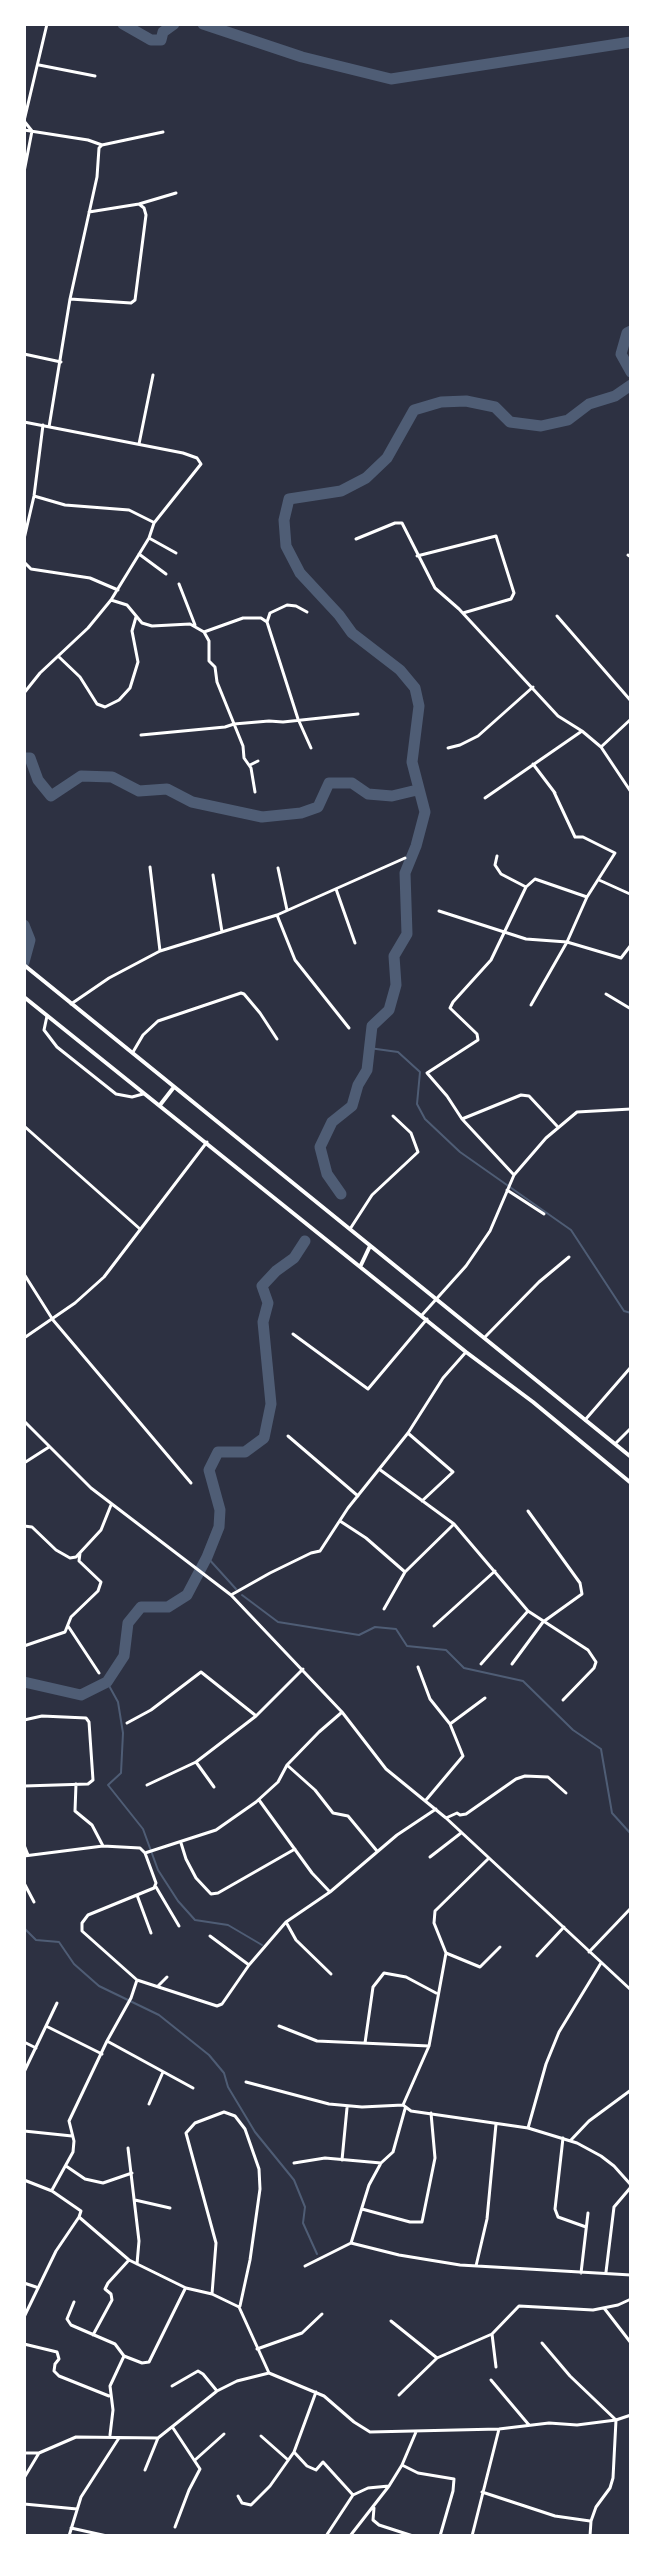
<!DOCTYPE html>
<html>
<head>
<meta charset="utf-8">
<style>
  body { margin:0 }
  #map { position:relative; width:655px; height:2560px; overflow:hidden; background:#2d3142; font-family:"Open Sans",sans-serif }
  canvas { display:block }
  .frame { position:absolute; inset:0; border:26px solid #fff; pointer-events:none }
</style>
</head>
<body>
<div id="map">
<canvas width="655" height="2560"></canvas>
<div class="frame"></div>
</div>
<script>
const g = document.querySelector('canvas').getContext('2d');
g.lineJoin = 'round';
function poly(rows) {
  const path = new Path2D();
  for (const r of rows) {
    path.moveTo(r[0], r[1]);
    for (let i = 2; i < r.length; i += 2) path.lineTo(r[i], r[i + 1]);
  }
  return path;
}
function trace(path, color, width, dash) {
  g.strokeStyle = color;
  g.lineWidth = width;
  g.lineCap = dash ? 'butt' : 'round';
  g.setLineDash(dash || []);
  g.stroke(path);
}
const stream = poly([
  [369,1048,398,1052,420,1072,417,1104,425,1119,460,1152,571,1230,624,1311,631,1313],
  [207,1557,236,1589],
  [242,1595,278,1622,359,1635,375,1627,396,1629,407,1646,446,1650,464,1668,523,1681,573,1730,601,1749,612,1813,631,1834],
  [107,1682,118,1702,123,1733,121,1773,108,1785,143,1829,158,1870,178,1901,195,1920,228,1925,262,1945],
  [24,1928,36,1940,59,1942,74,1964,99,1986,159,2015,209,2055,224,2073,228,2087,255,2132,294,2180,305,2207,303,2223,317,2254]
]);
const river = poly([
  [123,24,151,40,161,40,163,32,174,24],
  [203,24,302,57,391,79,631,42],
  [631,331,627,333,621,354,631,372],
  [24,758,30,758,38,780,51,796,81,776,112,777,139,791,167,789,192,802,262,817,301,813,318,807,329,783,352,783,368,794,392,796,417,790],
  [24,925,30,940,24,962],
  [341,1194,327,1174,320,1147,332,1122,352,1106,358,1085,367,1070,372,1026,389,1010,396,985,394,956,407,934,405,873,416,846,425,812,412,762,419,706,415,688,400,670,352,633,339,615,300,573,286,546,284,520,289,499,341,491,366,478,387,458,414,410,441,402,466,401,495,407,510,422,541,426,568,420,589,404,615,396,631,385],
  [24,1682,81,1695,107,1682,124,1656,128,1623,141,1607,168,1607,187,1595,207,1557,219,1527,220,1510,209,1470,218,1452,245,1452,264,1438,271,1404,263,1322,268,1303,262,1286,276,1271,294,1258,305,1241]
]);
const minor = poly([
  [39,65,95,76],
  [24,130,88,140,102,145],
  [24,172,32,131,24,121,47,24],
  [139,204,176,193],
  [70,299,131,303,135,300,146,215,144,208,139,204,89,212],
  [24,354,61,362],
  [24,422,183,453,197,458,201,464,154,523,149,538,111,600,88,628,40,673,24,693],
  [49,427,70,299,97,177,99,148,102,145,163,132],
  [139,444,153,375],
  [34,496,65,505,129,510,153,522],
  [149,538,176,553],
  [24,539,34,496,43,425],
  [356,539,395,523,402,523,435,588,459,609,558,716,582,731,601,747,631,792],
  [139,554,166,574],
  [628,555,631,557],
  [417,556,496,536,514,593,511,599,463,613],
  [24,562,31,569,90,578,118,590],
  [179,584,195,625],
  [111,600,127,605,142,623,152,626,190,624,204,632,243,618,261,618,267,622,270,613,287,605,296,606,307,612],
  [557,616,631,701],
  [267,622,298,719,311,748],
  [204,632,209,641,209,661,215,667,217,682,243,746,244,758,251,768,255,792],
  [58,656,80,677,97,704,105,707,119,700,130,688,138,662,132,631,136,617],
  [141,735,225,727,234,724,269,721,283,722,358,714],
  [601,747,631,719],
  [448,748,460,745,478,736,533,687],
  [533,764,555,793],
  [250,765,258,761],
  [485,798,582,731],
  [497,856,495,865,501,874,526,887,535,879,587,897],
  [150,867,160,951],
  [278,868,287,910],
  [213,875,222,932],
  [599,880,630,894,631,893],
  [336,889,355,943],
  [439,911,526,939,567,942,621,958,631,945],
  [277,915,295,960,349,1028],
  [606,994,631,1009],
  [71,1004,109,978,160,951,277,915,405,858],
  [531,1005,567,942,587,897,615,853,583,837,575,837,554,792],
  [47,1016,44,1030,57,1047,116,1094,132,1097,143,1094],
  [133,1052,143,1035,158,1021,241,993,244,994,260,1013,277,1039],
  [462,1119,521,1095,529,1096,557,1126],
  [24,1126,140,1229],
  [514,1175,462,1119,447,1096,427,1073,478,1040,477,1034,450,1008,453,1002,491,960,526,887],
  [507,1190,544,1214],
  [350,1229,372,1195,418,1152,411,1133,393,1116],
  [24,1274,53,1320,191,1483],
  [422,1315,466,1266,490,1231,514,1175,546,1138,577,1112,631,1109],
  [293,1334,368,1389,427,1319],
  [485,1337,539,1282,569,1257],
  [585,1420,631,1367],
  [24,1421,91,1488,231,1595,342,1712,386,1769,446,1818,631,1990],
  [409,1434,453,1472,422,1501],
  [288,1436,358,1496],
  [615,1444,631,1428],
  [24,1463,49,1447],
  [379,1469,454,1524,528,1611,588,1650,596,1662,594,1668,563,1700],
  [340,1521,366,1538,405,1572],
  [24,1526,32,1527,56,1550,70,1558,76,1557,101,1530,111,1505],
  [231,1595,270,1573,311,1553,320,1551,348,1508,408,1433,443,1378,466,1352],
  [384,1609,405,1572,454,1524],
  [68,1626,99,1673],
  [434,1626,495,1571],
  [24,1646,65,1632,71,1617,98,1591,101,1582,79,1561,80,1553],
  [481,1664,528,1611],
  [512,1664,543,1622,582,1594,580,1583,528,1511],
  [418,1667,430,1699,450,1724,463,1756,426,1800],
  [24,1720,42,1716,86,1718,89,1722,93,1780,88,1784,24,1786],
  [127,1723,151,1710,201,1672,255,1715],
  [450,1724,485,1698],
  [196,1762,214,1787],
  [287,1765,315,1790,333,1813,348,1816,377,1851],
  [76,1784,75,1811,92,1825,103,1846],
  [147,1785,196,1762,256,1716,303,1669],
  [259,1800,312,1873,330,1892],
  [446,1818,457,1813,460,1815,466,1814,516,1779,525,1776,548,1777,566,1793],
  [181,1843,186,1859,196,1878,211,1894,218,1893,295,1849],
  [24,1845,28,1855],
  [145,1853,156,1883,154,1888,88,1915,82,1923,82,1931,137,1980,217,2006,222,2004,249,1965,286,1922,330,1892,397,1835,436,1809],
  [24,1856,103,1846,140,1848,145,1853,216,1830,256,1802,278,1782,287,1765,319,1732,341,1713],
  [430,1857,461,1833],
  [24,1883,34,1902],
  [156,1887,179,1926],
  [137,1895,151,1933],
  [286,1922,296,1940,331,1974],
  [210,1936,249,1965],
  [589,1952,631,1908],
  [446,1953,480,1967,500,1947],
  [537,1956,564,1927],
  [158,1986,167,1977],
  [279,2026,317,2041,429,2046],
  [48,2027,102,2054],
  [107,2041,193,2088],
  [24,2042,36,2048],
  [365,2043,373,1987,384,1973,406,1977,436,1993],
  [24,2072,57,2003],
  [246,2082,329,2104,362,2107,403,2105,411,2111,528,2128,546,2064,559,2032,601,1963],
  [149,2104,163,2072],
  [403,2105,429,2046,446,1953,434,1923,435,1911,488,1859],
  [528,2128,577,2143,601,2156,614,2166,631,2185],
  [24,2131,72,2136],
  [563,2138,555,2209,558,2217,586,2227],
  [570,2141,589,2121,631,2090],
  [128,2148,139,2241,137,2264],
  [342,2160,347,2108],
  [294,2163,325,2158,381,2163],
  [66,2166,85,2179,103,2183,132,2173],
  [24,2180,52,2191,81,2211,79,2217,129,2260,186,2288,212,2294,239,2307,269,2373,324,2396,354,2422,370,2432,499,2429,549,2423,577,2425,616,2420,631,2415],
  [52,2190,73,2152,74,2141,69,2121,107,2041,131,1998,137,1980],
  [135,2200,170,2208],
  [362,2209,410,2222,422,2222,435,2158,431,2113],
  [351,2243,369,2185,381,2163,393,2152,405,2109],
  [305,2266,351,2243,399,2255,460,2265,631,2275],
  [476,2266,487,2219,496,2124],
  [606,2272,614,2207,631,2187],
  [581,2273,588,2213],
  [24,2283,36,2287],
  [212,2294,216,2243,186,2133,195,2123,224,2112,235,2116,245,2129,259,2169,260,2189,250,2260,240,2306],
  [74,2302,67,2319,71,2325,115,2344,124,2356,110,2386,113,2410,110,2435],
  [604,2308,631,2343],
  [24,2317,56,2251,79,2217],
  [391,2321,437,2358],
  [492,2334,496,2367],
  [93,2335,112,2300,111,2294,105,2289,108,2283,129,2260],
  [542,2343,570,2376,616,2420,613,2478,610,2488,596,2507,591,2521,590,2536],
  [24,2344,57,2352,59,2359,55,2364,54,2371,59,2376,109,2396],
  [257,2349,302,2333,322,2314],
  [124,2356,142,2363,149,2362,185,2289],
  [491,2380,529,2425],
  [172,2386,198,2371,203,2374,217,2391],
  [316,2392,294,2452,307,2466,316,2470,323,2462,353,2495,368,2488,389,2486],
  [399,2395,437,2358,492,2334,519,2306,593,2310,618,2305,631,2299],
  [173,2428,200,2469,189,2490,175,2527],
  [261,2436,287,2459],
  [24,2453,39,2453,76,2437,158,2438,217,2391,237,2381,269,2373],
  [195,2460,224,2434],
  [402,2465,418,2473,454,2479,453,2491,440,2536],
  [145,2470,158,2438],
  [24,2478,39,2453],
  [482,2492,555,2516,590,2521],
  [238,2496,242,2503,251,2505,270,2486,294,2452],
  [24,2504,77,2509],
  [374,2508,373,2520,379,2525,413,2536],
  [71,2528,107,2536],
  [69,2536,81,2497,119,2438],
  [326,2536,353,2495],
  [350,2536,389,2486,402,2465,416,2432],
  [472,2536,499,2429]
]);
const tertiary = poly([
  [24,1338,75,1303,104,1277,207,1142]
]);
const trunk = poly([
  [24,965,631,1457],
  [24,997,466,1352,533,1402,631,1483],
  [160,1105,174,1087],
  [361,1265,370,1246]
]);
trace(stream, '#4f5d75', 2);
trace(river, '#4f5d75', 11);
trace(minor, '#fff', 3);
trace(tertiary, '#fff', 3);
trace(trunk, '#fff', 4);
</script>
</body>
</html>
